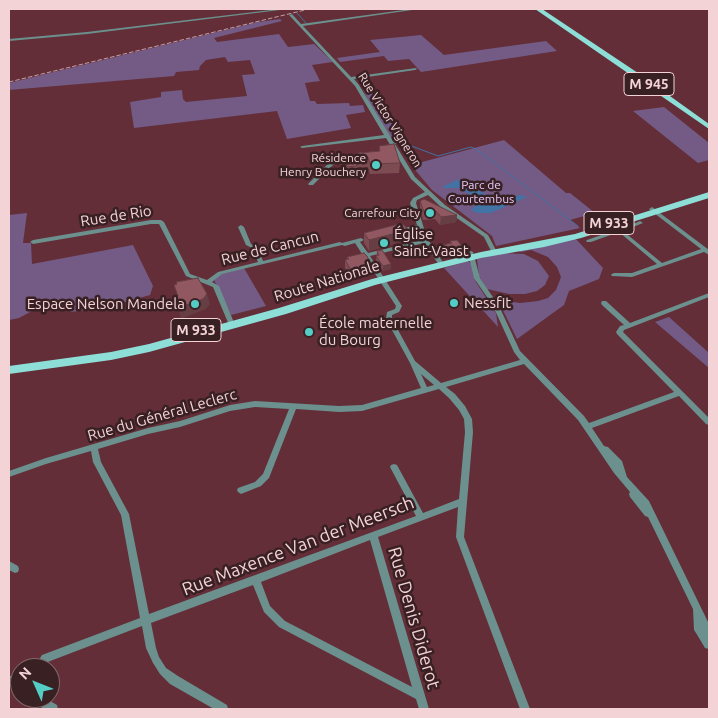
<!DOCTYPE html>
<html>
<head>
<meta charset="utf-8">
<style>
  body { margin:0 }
  #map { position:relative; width:718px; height:718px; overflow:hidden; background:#632e38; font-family:Ubuntu,sans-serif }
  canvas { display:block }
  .frame { position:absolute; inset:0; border:10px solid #f4d3d7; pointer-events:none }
  .north { position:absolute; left:10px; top:658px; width:50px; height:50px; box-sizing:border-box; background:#382023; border:1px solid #83686b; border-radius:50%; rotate:314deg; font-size:14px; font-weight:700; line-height:20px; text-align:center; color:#f4d3d7 }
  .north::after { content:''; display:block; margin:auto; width:18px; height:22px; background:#54cdc7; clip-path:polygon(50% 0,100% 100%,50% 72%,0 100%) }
</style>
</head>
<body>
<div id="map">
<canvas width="718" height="718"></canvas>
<div class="frame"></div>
<div class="north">N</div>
</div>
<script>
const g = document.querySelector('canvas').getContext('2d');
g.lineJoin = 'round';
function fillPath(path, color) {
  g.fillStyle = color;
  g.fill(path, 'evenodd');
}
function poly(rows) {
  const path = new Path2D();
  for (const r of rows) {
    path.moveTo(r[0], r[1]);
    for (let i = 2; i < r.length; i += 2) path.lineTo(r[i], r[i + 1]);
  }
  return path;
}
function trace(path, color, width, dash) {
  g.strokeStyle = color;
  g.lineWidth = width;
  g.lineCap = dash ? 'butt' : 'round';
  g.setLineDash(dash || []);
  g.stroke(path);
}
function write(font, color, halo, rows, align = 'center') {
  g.font = font + ' Ubuntu,sans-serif';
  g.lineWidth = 5;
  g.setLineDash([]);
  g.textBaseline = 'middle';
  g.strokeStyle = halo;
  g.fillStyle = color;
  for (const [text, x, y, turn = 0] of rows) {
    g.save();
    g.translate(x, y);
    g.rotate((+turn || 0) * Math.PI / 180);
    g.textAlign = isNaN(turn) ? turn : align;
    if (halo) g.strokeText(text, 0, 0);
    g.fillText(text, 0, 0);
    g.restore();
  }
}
const green = poly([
  [280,19,282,21,214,38,217,42,279,34,288,47,314,44,333,62,312,65,320,81,305,83,310,101,315,101,317,104,349,103,350,106,363,105,365,112,346,115,351,128,287,139,277,111,134,128,130,102,161,97,161,92,182,90,183,99,186,102,247,96,242,75,255,74,250,60,228,62,225,57,206,60,200,66,199,70,176,72,174,76,9,90,9,83,258,22],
  [421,35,444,55,546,41,557,51,421,72,409,59,388,61,384,56,340,62,337,58,380,52,370,40],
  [371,90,400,135,408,141,395,144,373,112,364,91],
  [664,107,709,143,709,160,698,163,633,111],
  [504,140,566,193,570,193,595,213,570,220,580,228,496,246,492,236,432,190,411,165],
  [27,213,23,243,31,243,32,264,133,245,153,286,150,295,104,308,70,312,68,306,32,311,19,318,9,320,9,215],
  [575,238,603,268,599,279,569,291,564,305,517,339,498,300,520,303,538,301,548,298,556,290,561,277,557,267,548,257,531,250,521,252,515,250],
  [501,253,524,254,538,261,549,276,545,285,537,291,525,294,509,294,487,289,479,276,477,259],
  [468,261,472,264,476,282,496,313,498,327,444,268],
  [244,268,266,306,231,315,214,280,220,274],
  [669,317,709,353,709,368,655,322]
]);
const water = poly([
  [457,180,467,182,492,199,499,202,520,195,527,197,491,213,477,213,471,210,478,203,470,194,459,188,442,188,444,186]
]);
const stream = poly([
  [297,13,306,23],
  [371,96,382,115],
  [384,118,395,136,405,143],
  [409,145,438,156,471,147,476,149,578,226]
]);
const minor = poly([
  [279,9,288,9,87,34,9,41,9,39,87,32,279,9],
  [411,9,419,9,303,26,351,77,416,68,417,69,415,70,354,79,359,85,415,177,445,205,488,235,497,252,496,253,492,253,484,237,441,207,428,195,417,200,416,203,427,238,444,264,443,265,439,265,424,243,370,256,402,306,399,312,392,315,392,319,415,361,441,383,520,360,514,352,493,306,474,278,468,253,471,251,473,252,480,278,499,306,520,351,584,416,589,423,674,392,617,334,616,332,620,326,624,325,602,305,601,303,602,301,606,301,630,323,709,293,709,297,624,330,623,332,709,418,709,425,706,424,679,396,592,428,604,446,608,447,622,461,627,477,649,501,709,624,709,649,705,648,696,633,694,630,693,609,648,517,645,516,630,497,629,494,630,492,614,473,578,420,524,364,446,387,455,394,465,406,472,419,473,432,464,537,530,709,520,709,456,537,458,507,378,537,429,709,419,709,416,699,279,627,264,612,253,585,151,623,156,648,159,657,166,668,178,676,227,705,228,709,214,709,170,684,160,674,153,663,146,648,142,626,45,663,42,661,40,658,42,655,140,618,121,515,93,462,91,451,46,464,9,477,9,471,46,458,148,428,180,421,230,405,255,401,339,406,362,405,421,388,410,363,386,319,387,312,395,309,396,306,355,243,345,246,342,245,222,274,212,282,219,286,235,325,232,327,229,325,213,287,186,276,159,224,151,224,33,244,30,242,33,240,151,220,161,220,164,222,190,274,207,280,218,272,258,262,252,248,246,245,238,227,241,225,244,227,251,244,257,247,263,261,340,242,342,243,361,238,364,240,360,242,368,253,422,240,418,228,398,233,395,231,396,230,417,225,410,203,413,198,425,192,411,179,386,138,302,148,300,147,302,146,384,135,355,86,289,15,292,14,301,24,411,9],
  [421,374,434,385,427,387,421,374],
  [439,389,449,398,459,410,464,419,465,432,459,499,423,513,397,465,394,464,391,465,390,467,416,516,149,614,129,514,101,462,98,449,148,434,180,427,230,411,255,407,289,409,263,474,255,482,238,488,237,490,238,492,241,494,261,486,269,478,296,409,339,412,362,411,439,389],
  [370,540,412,687,285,621,270,606,261,582,370,540],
  [362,154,364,155,364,156,336,162,313,185,309,185,308,184,332,160,362,154],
  [652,207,709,250,709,255,704,252,632,277,612,276,611,275,612,274,614,273,632,273,657,264,619,232,591,242,587,242,586,241,587,240,638,222,640,221,643,223,623,231,662,263,701,249,650,210,649,209,652,207],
  [9,561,18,566,19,569,18,572,15,573,9,570,9,561],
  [9,675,20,681,20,692,9,686,9,675],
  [31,698,45,698,57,705,58,709,44,709,32,702,31,698]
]);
const primary = poly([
  [535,9,542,9,635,71,709,124,709,129,535,9],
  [709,192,709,198,581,238,544,247,481,258,375,285,286,314,149,352,111,360,9,374,9,366,111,352,149,344,279,308,372,279,481,252,575,234,709,192]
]);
const rail = poly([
  [9,82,309,9]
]);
const wall = poly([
  [379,146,400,163,399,173,370,174,368,167,357,168,357,176,345,177,345,167,358,153,379,151],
  [420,201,457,215,456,222,440,225,435,219,423,220,420,209],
  [408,230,407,240,369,251,364,243,364,233],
  [450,241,462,246,461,251,446,255,442,250,443,245,450,243],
  [377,251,391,269,382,271,376,261],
  [347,257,371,265,371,272,351,277,345,268,345,260,347,260]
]);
const shadedWall = poly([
  [457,215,456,222,440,225,441,217],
  [408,230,407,240,369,251,369,240],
  [462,246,461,251,446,255,447,250],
  [391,264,391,269,382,271,383,266],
  [371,265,371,272,351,277,351,270],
  [207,294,210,304,206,309,181,319,178,308]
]);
const building = poly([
  [394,144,400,163,370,164,368,157,356,158,357,166,345,167,358,153,380,151,379,146,394,144],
  [424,199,457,215,441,217,436,211,424,212,420,201,424,199],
  [399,224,404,225,408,230,369,240,364,233,399,224],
  [457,240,462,246,447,250,443,245,452,243,450,241,457,240],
  [382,250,391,264,383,266,376,256,379,255,377,251,382,250],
  [364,253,367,256,371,265,351,270,345,260,349,259,347,257,364,253],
  [198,278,207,294,203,299,178,308,175,297,178,296,174,285,177,284,176,282,198,278]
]);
const markers = [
  [376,165,5,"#54cdc7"],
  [430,213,5,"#54cdc7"],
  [384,243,5,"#54cdc7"],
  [454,303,5,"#54cdc7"],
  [195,304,5,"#54cdc7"],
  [309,332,5,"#54cdc7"]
];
const farStreetnames = [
  ["Rue Victor Vigneron",390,120,58]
];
const farPoinames = [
  ["Résidence",366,158],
  ["Henry Bouchery",366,172],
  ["Carrefour City",420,213]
];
const farParknames = [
  ["Parc de",481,185],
  ["Courtembus",481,199]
];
const shields = [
  [649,84,50],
  [609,223,50],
  [196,330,50]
];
const shieldNames = [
  ["M 945",649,84],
  ["M 933",609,223],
  ["M 933",196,330]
];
const streetNames = [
  ["Rue de Rio",116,216,-9],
  ["Rue de Cancun",270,248,-14],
  ["Route Nationale",327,281,-17],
  ["Rue du Général Leclerc",162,415,-16]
];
const poiNames = [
  ["Église",394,234],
  ["Saint-Vaast",394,251],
  ["Nessfit",464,303],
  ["Espace Nelson Mandela",185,304,"right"],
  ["École maternelle",319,323],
  ["du Bourg",319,340]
];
const nearStreetnames = [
  ["Rue Maxence Van der Meersch",298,546,-21],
  ["Rue Denis Diderot",414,618,74]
];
fillPath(green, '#735b85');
fillPath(water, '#4273a4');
trace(stream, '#4273a4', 1);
fillPath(minor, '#6b908d');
fillPath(primary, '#8eded8');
trace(rail, '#c59da3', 1, [4.5, 2]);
fillPath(wall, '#7d4c53');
fillPath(shadedWall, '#663e44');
fillPath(building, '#915861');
trace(building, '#663e44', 1);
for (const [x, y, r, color] of markers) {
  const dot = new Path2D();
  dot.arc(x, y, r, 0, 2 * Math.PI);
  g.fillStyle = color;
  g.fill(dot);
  trace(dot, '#382023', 2);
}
write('12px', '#f4d3d7', '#382023', farStreetnames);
write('12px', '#f4d3d7', '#382023', farPoinames, 'right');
write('12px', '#e6cafc', '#382023', farParknames);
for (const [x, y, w] of shields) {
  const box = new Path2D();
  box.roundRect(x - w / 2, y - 11.5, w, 23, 4);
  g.fillStyle = '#382023';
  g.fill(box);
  trace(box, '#f4d3d7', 1);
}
write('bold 14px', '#f4d3d7', null, shieldNames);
write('15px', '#f4d3d7', '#382023', streetNames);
write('15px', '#f4d3d7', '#382023', poiNames, 'left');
write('18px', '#f4d3d7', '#382023', nearStreetnames);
</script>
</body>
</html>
